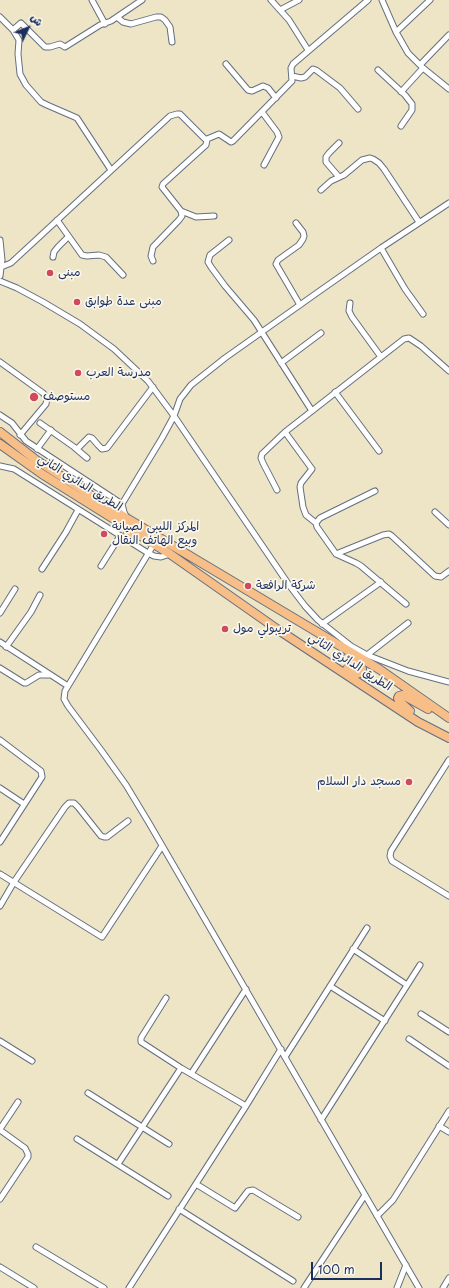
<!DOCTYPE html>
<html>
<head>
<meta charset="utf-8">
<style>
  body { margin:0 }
  #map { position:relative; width:449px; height:1288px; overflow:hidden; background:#ede5c5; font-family:"Playpen Sans","Playpen Sans Arabic",sans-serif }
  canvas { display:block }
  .north { position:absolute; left:8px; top:8px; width:40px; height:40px; -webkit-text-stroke:3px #fbf7ec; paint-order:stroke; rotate:47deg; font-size:11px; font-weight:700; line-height:16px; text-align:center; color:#1b2f5e }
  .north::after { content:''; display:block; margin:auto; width:14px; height:18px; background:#1b2f5e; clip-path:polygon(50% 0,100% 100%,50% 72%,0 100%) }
  .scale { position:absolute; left:311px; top:1262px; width:71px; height:18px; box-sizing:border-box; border:2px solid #1b2f5e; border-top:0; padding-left:5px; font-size:12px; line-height:14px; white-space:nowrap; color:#1b2f5e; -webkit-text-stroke:3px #fbf7ec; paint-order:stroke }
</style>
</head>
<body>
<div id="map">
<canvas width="449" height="1288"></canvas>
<div class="north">ش</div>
<div class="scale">100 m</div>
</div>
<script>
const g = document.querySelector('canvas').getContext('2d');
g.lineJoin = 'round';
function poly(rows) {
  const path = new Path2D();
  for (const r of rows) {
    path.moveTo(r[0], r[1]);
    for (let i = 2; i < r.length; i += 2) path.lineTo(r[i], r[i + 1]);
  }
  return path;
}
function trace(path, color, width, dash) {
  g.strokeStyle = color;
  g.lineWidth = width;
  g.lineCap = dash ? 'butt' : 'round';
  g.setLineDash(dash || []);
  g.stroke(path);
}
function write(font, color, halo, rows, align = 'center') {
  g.font = font + ' "Playpen Sans","Playpen Sans Arabic",sans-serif';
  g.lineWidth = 3.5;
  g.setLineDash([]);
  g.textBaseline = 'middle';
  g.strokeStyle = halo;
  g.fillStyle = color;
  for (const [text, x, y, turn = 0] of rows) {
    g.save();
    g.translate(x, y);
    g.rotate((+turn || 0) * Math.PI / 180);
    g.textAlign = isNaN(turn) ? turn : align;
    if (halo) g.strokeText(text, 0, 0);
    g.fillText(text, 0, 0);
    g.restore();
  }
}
const minor = poly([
  [92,0,105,24],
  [271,0,289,20,308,50],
  [382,0,396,32,408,53,423,68,449,89],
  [280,10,299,0],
  [0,17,13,30,19,40,18,54,20,74,26,85,41,102,47,105,77,118,111,170],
  [117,17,123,22,131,24,156,17,161,17,165,20,170,27,172,42],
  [13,30,21,23,45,47,50,47,60,44,65,47,100,25,111,21,142,0],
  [396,32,430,0],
  [226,64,248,90,252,91,263,86,268,88,276,98],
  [420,65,449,35],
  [378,70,405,95,412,104,412,110,401,126],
  [292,76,301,78,305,77,313,69,316,70,340,88,358,109],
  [401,92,423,68],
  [262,112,277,132,279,137,264,165],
  [207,139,206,145,163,184,162,187,181,211,196,217,214,216],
  [339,143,329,153,326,157,326,162,339,177],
  [321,190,331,181,344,175,362,160,370,158,373,159,379,163,384,169,419,222],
  [57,220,82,255,87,256,99,255,106,257,123,275],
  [296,223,303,232,304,236,303,239,299,245,278,260,276,264,300,305],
  [0,240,2,260,0,276],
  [229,240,210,255,208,262,211,267,225,286,254,320,312,411],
  [381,248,405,289,423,314],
  [53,257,54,252,58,247,68,237],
  [153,261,151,256,153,247,179,220,182,216,181,211],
  [1,267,11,263,170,116,177,114,180,114,205,139,207,139,219,134,231,142,233,141,289,84,292,81,291,68,293,64,368,0],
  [0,281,17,288,43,302,80,324,114,349,148,381,174,416,289,585,305,606,318,620,351,646,367,655,408,671,449,682],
  [350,303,349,311,352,317,381,357],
  [0,362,43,393,47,398,46,404,20,435],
  [281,363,321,333],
  [335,392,379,451],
  [0,415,12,423,26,441,122,504,124,512,127,518],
  [40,423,74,447,87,458],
  [285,432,312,469,301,483,300,487,303,507,306,515,316,523,317,527,336,554,356,563,361,566,406,604],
  [37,449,51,430],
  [77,449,89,437,92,438,98,445,102,449,107,448,153,387],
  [0,466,14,469,148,553,154,556,161,557,170,554],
  [277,490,263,463,261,458,262,454,285,432,404,339,409,338,421,346,449,371],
  [109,507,117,506,122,504,162,438,174,416,180,399,191,385,225,358,321,290,381,248,449,203],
  [435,512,449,525],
  [316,523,320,518,375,491],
  [154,544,65,691,64,699,68,706,101,750,126,785,149,823,419,1288],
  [336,554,383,535,389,534,392,536,435,576,441,577,449,571],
  [101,566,120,536],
  [42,569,66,532,78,510],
  [0,613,15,589],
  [322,624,381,582],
  [0,642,68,686],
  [6,647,31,612,40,595],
  [367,655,408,623],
  [0,668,24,683,26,683,39,675,51,675],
  [0,740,41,771,42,777,0,842],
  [449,760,391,851,390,856,392,861,449,896],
  [0,788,24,804],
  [0,874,102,937,162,846],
  [0,906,14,882,65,807,69,803,74,803,78,807,101,836,104,837,107,837,128,821],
  [353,949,407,985],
  [330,986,385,1021],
  [166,998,141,1038,141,1042,181,1068,246,1106],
  [421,1014,449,1032],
  [409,1039,449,1066],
  [0,1041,32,1061],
  [285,1057,367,928],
  [191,1074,246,989],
  [88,1093,169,1144],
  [321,1120,420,965],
  [439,1126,449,1132],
  [0,1129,18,1102],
  [0,1130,25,1148,28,1154,28,1157,0,1199],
  [77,1139,168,1196],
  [118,1164,181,1068],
  [196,1184,235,1208,248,1191,253,1190,298,1217],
  [179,1209,293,1281],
  [377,1216,393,1200,449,1111],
  [36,1247,104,1288],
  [0,1267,34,1288],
  [129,1288,246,1106,281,1049],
  [304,1288,365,1195],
  [397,1288,406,1265],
  [443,1288,449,1278]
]);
const trunk = poly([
  [0,432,36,460,128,519,379,669,449,718],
  [0,444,42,474,170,554,277,629,418,722,449,738],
  [125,539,131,530],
  [347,669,357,674,360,673,362,669,361,666,348,657],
  [410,711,399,701,398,698,399,696,403,695,428,709]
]);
const markers = [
  [50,273,4,"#d1495b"],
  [77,302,4,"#d1495b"],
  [78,373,4,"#d1495b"],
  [34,397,5,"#d1495b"],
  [104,534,4,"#d1495b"],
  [248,586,4,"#d1495b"],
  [225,629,4,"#d1495b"],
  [409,782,4,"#d1495b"]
];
const poiNames = [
  ["مبنى",58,273],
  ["مبنى عدة طوابق",85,302],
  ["مدرسة العرب",86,373],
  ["مستوصف",43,397],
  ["المركز الليبي لصيانة",112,527],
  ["وبيع الهاتف النقال",112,541],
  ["شركة الرافعة",256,586],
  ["تريبولي مول",233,629],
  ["مسجد دار السلام",401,782,"right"]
];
const streetNames = [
  ["الطريق الدائري الثاني",80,483,32],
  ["الطريق الدائري الثاني",350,662,33]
];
trace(minor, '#646f82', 7);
trace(trunk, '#646f82', 10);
trace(minor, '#fff', 5);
trace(trunk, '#f7be87', 8);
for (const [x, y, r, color] of markers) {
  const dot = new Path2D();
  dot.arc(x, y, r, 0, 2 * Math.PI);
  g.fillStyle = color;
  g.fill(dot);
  trace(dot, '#fbf7ec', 1.5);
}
write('12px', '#1b2f5e', '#fbf7ec', poiNames, 'left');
write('12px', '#1b2f5e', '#fbf7ec', streetNames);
</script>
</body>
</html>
